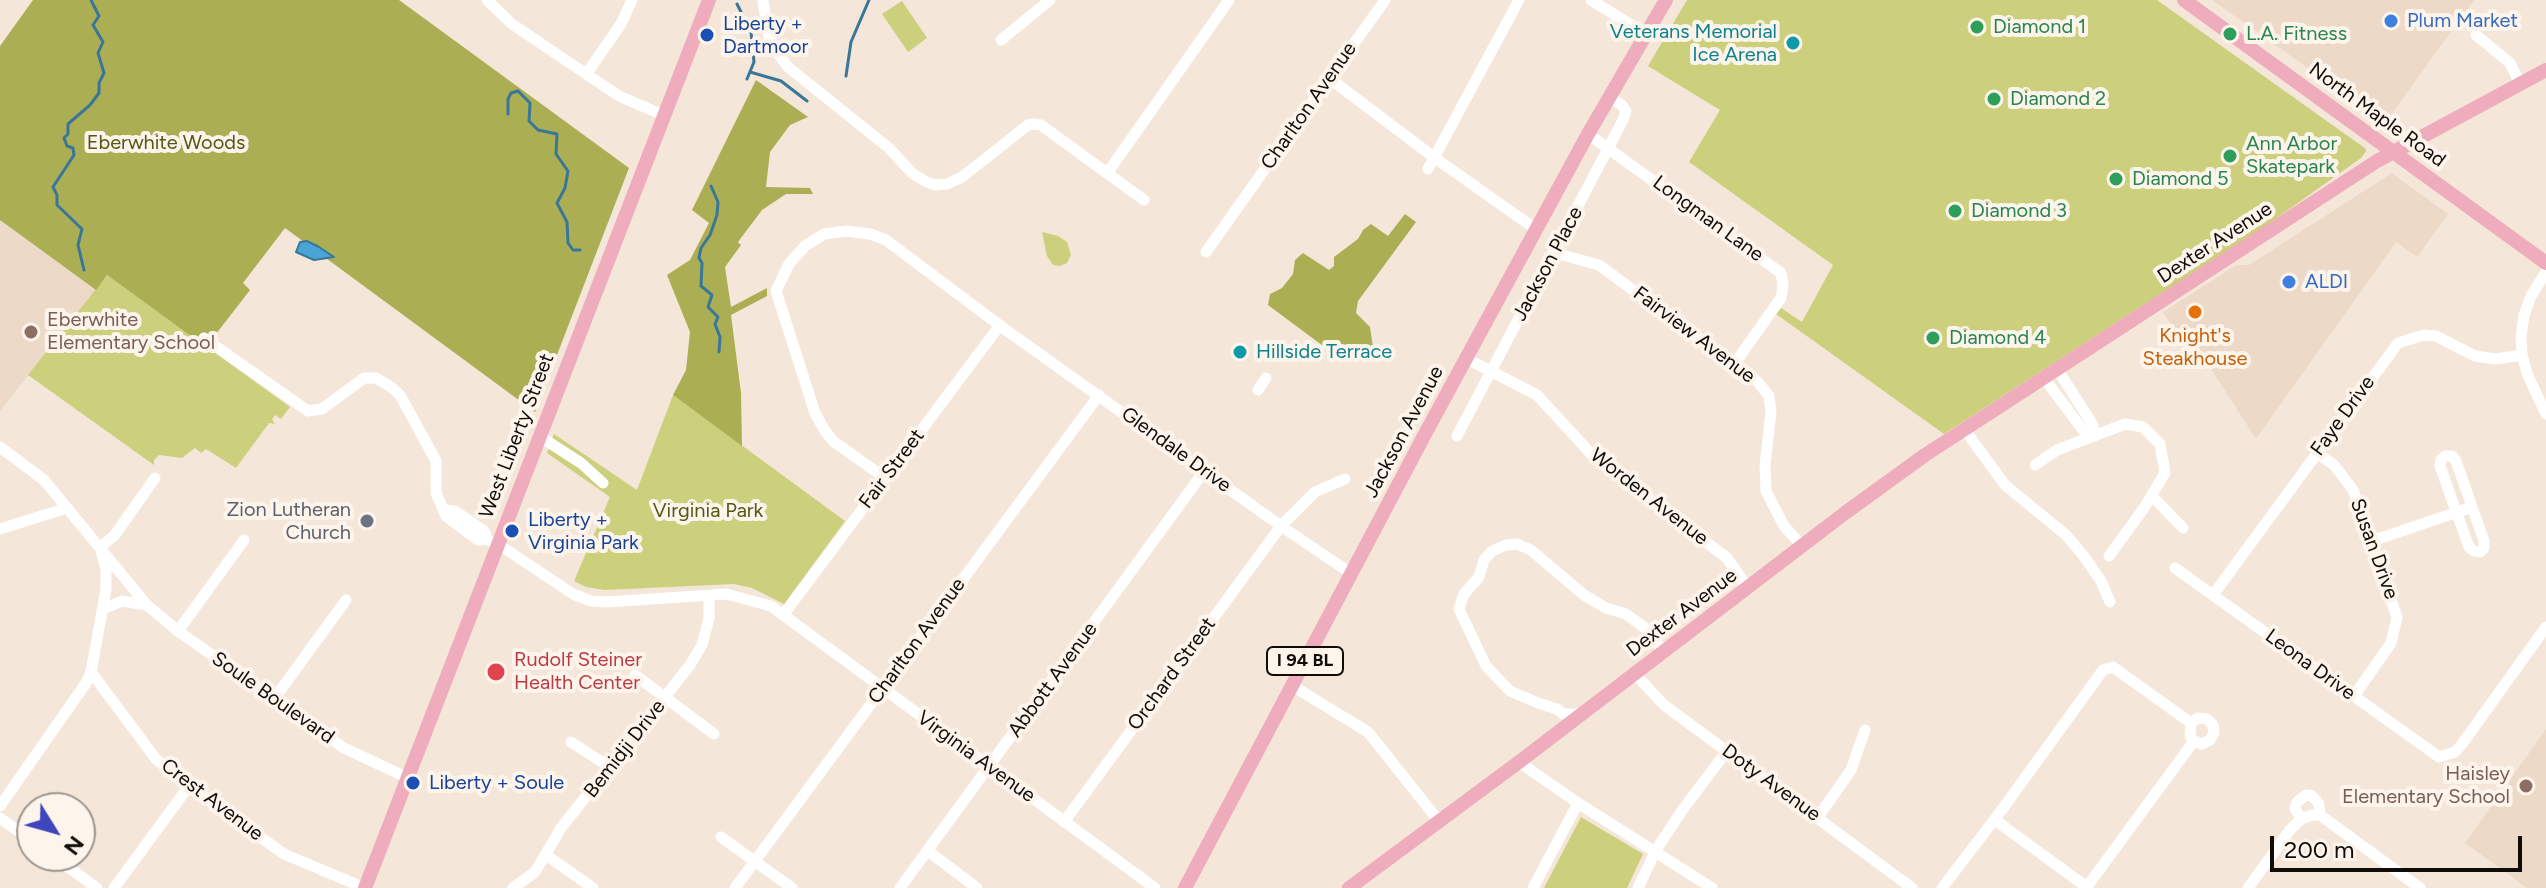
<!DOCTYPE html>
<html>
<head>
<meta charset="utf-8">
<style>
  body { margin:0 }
  #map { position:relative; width:2546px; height:888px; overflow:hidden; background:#f4e6d9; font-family:Figtree,sans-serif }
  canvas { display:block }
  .north { position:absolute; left:16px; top:792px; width:80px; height:80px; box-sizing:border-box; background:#fdf4ec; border:2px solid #9e9791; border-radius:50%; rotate:127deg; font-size:22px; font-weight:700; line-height:32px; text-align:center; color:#100c08 }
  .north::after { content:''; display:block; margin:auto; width:28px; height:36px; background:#3f45ba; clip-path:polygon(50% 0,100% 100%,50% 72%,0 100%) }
  .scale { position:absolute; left:2270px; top:836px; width:252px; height:36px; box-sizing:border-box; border:4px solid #100c08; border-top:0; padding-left:10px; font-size:24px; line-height:28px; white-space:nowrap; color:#100c08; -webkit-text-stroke:6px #fdf4ec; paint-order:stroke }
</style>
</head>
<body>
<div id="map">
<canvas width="2546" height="888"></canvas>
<div class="north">N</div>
<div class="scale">200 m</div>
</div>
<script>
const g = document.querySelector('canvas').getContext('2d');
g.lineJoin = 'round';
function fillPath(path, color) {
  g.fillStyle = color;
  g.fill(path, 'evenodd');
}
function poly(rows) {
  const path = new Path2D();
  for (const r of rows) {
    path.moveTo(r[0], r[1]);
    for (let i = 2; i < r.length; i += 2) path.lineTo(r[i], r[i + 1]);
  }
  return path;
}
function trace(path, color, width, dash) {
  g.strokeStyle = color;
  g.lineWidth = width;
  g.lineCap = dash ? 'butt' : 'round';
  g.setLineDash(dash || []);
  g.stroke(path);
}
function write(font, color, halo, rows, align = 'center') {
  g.font = font + ' Figtree,sans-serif';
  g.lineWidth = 8;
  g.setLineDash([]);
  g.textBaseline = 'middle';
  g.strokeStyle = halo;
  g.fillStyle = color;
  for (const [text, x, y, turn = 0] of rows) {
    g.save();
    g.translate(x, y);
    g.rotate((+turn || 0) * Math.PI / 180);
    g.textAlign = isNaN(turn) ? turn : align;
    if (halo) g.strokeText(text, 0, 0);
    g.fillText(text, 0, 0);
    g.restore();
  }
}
const built = poly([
  [2212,0,2474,0,2385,123],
  [2392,173,2448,214,2417,257,2396,242,2256,439,2197,347,2178,335,2163,312,2236,265,2249,265],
  [0,220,96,290,0,411],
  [2546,729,2546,888,2527,888,2465,843]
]);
const green = poly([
  [1687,0,2157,0,2366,149,2366,151,2361,158,2267,225,1944,434,1776,314,1781,308,1802,322,1833,265,1689,162,1720,110,1648,66],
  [902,1,927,38,908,52,882,14],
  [1042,232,1058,236,1067,242,1071,255,1067,263,1060,266,1053,265,1047,256],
  [107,275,290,407,281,419,275,415,272,419,275,424,269,423,236,468,206,449,201,453,195,448,182,458,159,455,154,460,154,465,28,375],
  [673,395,845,521,784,604,752,588,734,584,604,590,586,587,574,581,610,497,547,453,554,434,637,490],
  [1581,817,1643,854,1627,888,1544,888]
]);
const forest = poly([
  [33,0,399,0,629,168,535,412,285,228,243,283,250,290,206,347,107,275,96,290,0,220,0,46],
  [756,80,808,117,790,125,770,152,766,187,810,188,813,194,786,194,762,210,738,242,741,245,725,267,731,307,767,288,767,296,731,315,741,393,742,446,673,395,686,370,690,332,667,275,690,260,709,223,692,210],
  [1405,214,1416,222,1358,301,1356,313,1370,327,1373,347,1362,361,1342,360,1268,305,1270,294,1282,288,1293,274,1295,260,1303,253,1329,270,1334,266,1334,257,1358,239,1363,230,1371,224,1388,236]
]);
const water = poly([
  [307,241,319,247,334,257,314,260,296,252,300,242,307,241]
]);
const stream = poly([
  [737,4,751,32,754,62,747,79],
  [750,72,781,81,807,101],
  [846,76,851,42,869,0],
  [508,114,508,99,511,93,518,91,530,103,529,121,538,130,557,134,556,154,568,171,565,188,557,203,567,222,568,243,573,250,580,250],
  [711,186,718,202,717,215,710,235,701,248,699,258,702,263,701,286,712,295,708,307,718,317,715,324,720,337,719,352],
  [84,270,78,245,82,229,57,205,57,195,53,187,74,155,73,148,67,146,64,138,68,134,68,124,90,105,99,93,99,83,104,73,98,53,103,42,93,25,99,16,91,0]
]);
const minor = poly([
  [487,0,512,24,619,96,663,115],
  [763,0,768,34,776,51,788,67,889,148,913,174,927,182,936,185,947,184,962,177,1028,125,1033,124,1041,125,1144,200],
  [1591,0,1646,34],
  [2476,35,2510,63,2520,84],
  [1001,40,1050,0],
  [587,73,621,24,632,0],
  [1329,78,1435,158,1537,230],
  [1588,134,1781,273,1783,285,1781,298,1735,363],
  [1428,169,1519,0],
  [1108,172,1229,0],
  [1206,252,1385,0],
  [1555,253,1599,265,1757,381,1769,396,1771,412,1765,465,1766,491,1784,526,1803,547],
  [2546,272,2531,296,2524,315,2521,337,2522,355,2528,376,2546,414],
  [204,338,308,411,322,409,364,378,376,378,391,387,400,395,436,461,436,493,446,516,478,540,487,539,507,550,573,594,591,601,607,602,726,594,771,606,1155,888],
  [1467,359,1537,395,1595,458,1727,558,1748,588],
  [2044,378,2083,430,2092,436,2093,425,2057,369],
  [1258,390,1266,378],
  [1964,429,2005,485,2066,535,2083,555,2101,581,2110,602],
  [539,436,581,463,603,483],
  [1457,436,1623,120,1626,111,1622,105,1609,97],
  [0,447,44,480,146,604],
  [2317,453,2334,465,2353,490,2397,617,2391,643,2354,696],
  [2445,456,2452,456,2456,461,2484,541,2484,548,2480,552,2474,551,2469,547,2456,511,2440,466,2441,460,2445,456],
  [2035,465,2057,450,2125,424,2143,427,2160,444,2165,473,2144,508,2109,556],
  [885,478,833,441,825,431,815,413,776,291,789,264,805,246,824,234,846,231,870,234,886,240,1006,330,1281,526,1352,574],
  [2152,496,2183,528],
  [444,510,455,511,484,531,487,539],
  [0,529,67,508],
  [2372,541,2472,507],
  [2175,568,2439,757,2455,752,2462,744,2546,627],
  [2213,595,2398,343,2424,335,2436,336,2475,356,2495,359,2522,355],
  [103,609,122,601,147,605,178,631,344,748,408,778],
  [784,614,1000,325],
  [178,631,244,540],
  [91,672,156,759,189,786,284,854,365,888],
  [1634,673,1664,705,1912,888],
  [635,675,714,734],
  [1291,685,1368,732,1438,820],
  [274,699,346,600],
  [1580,714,1563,714,1557,709,1538,703,1510,691,1486,666,1459,609,1464,594,1479,577,1484,560,1492,551,1506,545,1517,544,1531,550,1584,595,1606,608,1626,614,1645,628,1663,651],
  [2191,723,2198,718,2207,719,2213,725,2214,733,2210,740,2202,744,2194,741],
  [571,742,611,768],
  [1519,762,1578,803,1712,888],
  [0,806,86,683,91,672,106,589,106,569,100,547,114,536,155,478],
  [1818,817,1851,770,1865,730],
  [0,818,32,841],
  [2301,819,2295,808,2297,802,2306,795,2312,796,2319,804,2320,815],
  [1995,820,2088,888],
  [1064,822,1281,526,1315,492,1345,479],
  [721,837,792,888],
  [928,851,977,888],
  [546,855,593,888],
  [53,856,97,888],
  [114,888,189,786],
  [513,888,535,872,561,828,690,665,702,645,709,618,709,596],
  [735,888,1099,395],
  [900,888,1205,470],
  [1533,888,1578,803],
  [1638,888,1656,850,1683,809,1727,751],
  [1942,888,2001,811,2103,670,2113,667,2191,723],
  [2086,888,2194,741,2190,736,2191,723],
  [2248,888,2290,830,2301,819,2312,815,2320,815,2420,888]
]);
const major = poly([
  [2184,0,2546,263],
  [365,888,709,0],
  [1185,888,1425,434,1588,134,1666,0],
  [1349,888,1519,762,1845,513,1925,455,2377,161,2546,70]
]);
const markers = [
  [2391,21,8,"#3f7fe0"],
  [1977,27,8,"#2e9e5b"],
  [2230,34,8,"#2e9e5b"],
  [707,35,8,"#1a4fb4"],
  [1793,43,8,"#0f9aa8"],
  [1994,99,8,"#2e9e5b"],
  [2230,156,8,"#2e9e5b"],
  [2116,179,8,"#2e9e5b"],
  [1955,211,8,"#2e9e5b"],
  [2289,282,8,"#3f7fe0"],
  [2195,312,8,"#e8710a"],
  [31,332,8,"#8d6e63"],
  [1933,338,8,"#2e9e5b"],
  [1240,352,8,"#0f9aa8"],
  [367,521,8,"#6b7280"],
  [512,531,8,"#1a4fb4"],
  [496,672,10,"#e0444e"],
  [413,783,8,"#1a4fb4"],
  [2526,786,8,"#8d6e63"]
];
const shields = [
  [1305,661,76]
];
const shieldNames = [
  ["I 94 BL",1305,661]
];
const shopNames = [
  ["Plum Market",2407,21],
  ["ALDI",2305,282]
];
const transitNames = [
  ["Liberty +",723,24],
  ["Dartmoor",723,47],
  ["Liberty +",528,520],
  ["Virginia Park",528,543],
  ["Liberty + Soule",429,783]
];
const leisureNames = [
  ["Diamond 1",1993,27],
  ["L.A. Fitness",2246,34],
  ["Diamond 2",2010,99],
  ["Ann Arbor",2246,144],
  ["Skatepark",2246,167],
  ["Diamond 5",2132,179],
  ["Diamond 3",1971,211],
  ["Diamond 4",1949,338]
];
const cultureNames = [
  ["Veterans Memorial",1777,32],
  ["Ice Arena",1777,55],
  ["Hillside Terrace",1256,352,"left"]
];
const streetNames = [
  ["Charlton Avenue",1309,106,-55],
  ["North Maple Road",2377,115,36],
  ["Longman Lane",1708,219,36],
  ["Dexter Avenue",2215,243,-33],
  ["Jackson Place",1548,264,-62],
  ["Fairview Avenue",1694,335,37],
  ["Faye Drive",2343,416,-54],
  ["Jackson Avenue",1404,432,-62],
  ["West Liberty Street",517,436,-69],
  ["Glendale Drive",1176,450,36],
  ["Fair Street",892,469,-53],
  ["Worden Avenue",1649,497,38],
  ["Susan Drive",2374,549,70],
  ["Dexter Avenue",1682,613,-37],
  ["Charlton Avenue",917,641,-54],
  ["Leona Drive",2310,665,36],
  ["Orchard Street",1172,674,-54],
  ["Abbott Avenue",1053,680,-54],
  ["Soule Boulevard",273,698,35],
  ["Bemidji Drive",625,749,-52],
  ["Virginia Avenue",976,757,36],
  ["Doty Avenue",1771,783,36],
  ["Crest Avenue",212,800,37]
];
const parkNames = [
  ["Eberwhite Woods",166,143],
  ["Virginia Park",708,511]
];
const educationNames = [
  ["Eberwhite",47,320],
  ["Elementary School",47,343],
  ["Haisley",2510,774,"right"],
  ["Elementary School",2510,797,"right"]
];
const foodNames = [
  ["Knight's",2195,336],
  ["Steakhouse",2195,359]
];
const worshipNames = [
  ["Zion Lutheran",351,510],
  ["Church",351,533]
];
const healthNames = [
  ["Rudolf Steiner",514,660],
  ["Health Center",514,683]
];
fillPath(built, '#edd9c7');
fillPath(green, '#cccf7c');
fillPath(forest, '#acae54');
fillPath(water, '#4aa5d7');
trace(water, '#397799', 2);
trace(stream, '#397799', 3);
trace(minor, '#fff', 11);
trace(major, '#eeacbc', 14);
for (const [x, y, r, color] of markers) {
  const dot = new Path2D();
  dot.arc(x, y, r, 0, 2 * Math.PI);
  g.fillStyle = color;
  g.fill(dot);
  trace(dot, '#fdf4ec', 3);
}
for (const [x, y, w] of shields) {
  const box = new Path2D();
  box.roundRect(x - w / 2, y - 14, w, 28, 6);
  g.fillStyle = '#fdf4ec';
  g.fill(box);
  trace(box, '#100c08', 2);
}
write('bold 18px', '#100c08', null, shieldNames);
write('20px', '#366cbe', '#fdf4ec', shopNames, 'left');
write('20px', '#164399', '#fdf4ec', transitNames, 'left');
write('20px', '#27864d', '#fdf4ec', leisureNames, 'left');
write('20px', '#0d838f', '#fdf4ec', cultureNames, 'right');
write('20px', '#100c08', '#fdf4ec', streetNames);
write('20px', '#565714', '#fdf4ec', parkNames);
write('20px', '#785e54', '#fdf4ec', educationNames, 'left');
write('20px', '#c56008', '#fdf4ec', foodNames);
write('20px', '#5b616d', '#fdf4ec', worshipNames, 'right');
write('20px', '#be3a42', '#fdf4ec', healthNames, 'left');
</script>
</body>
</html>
